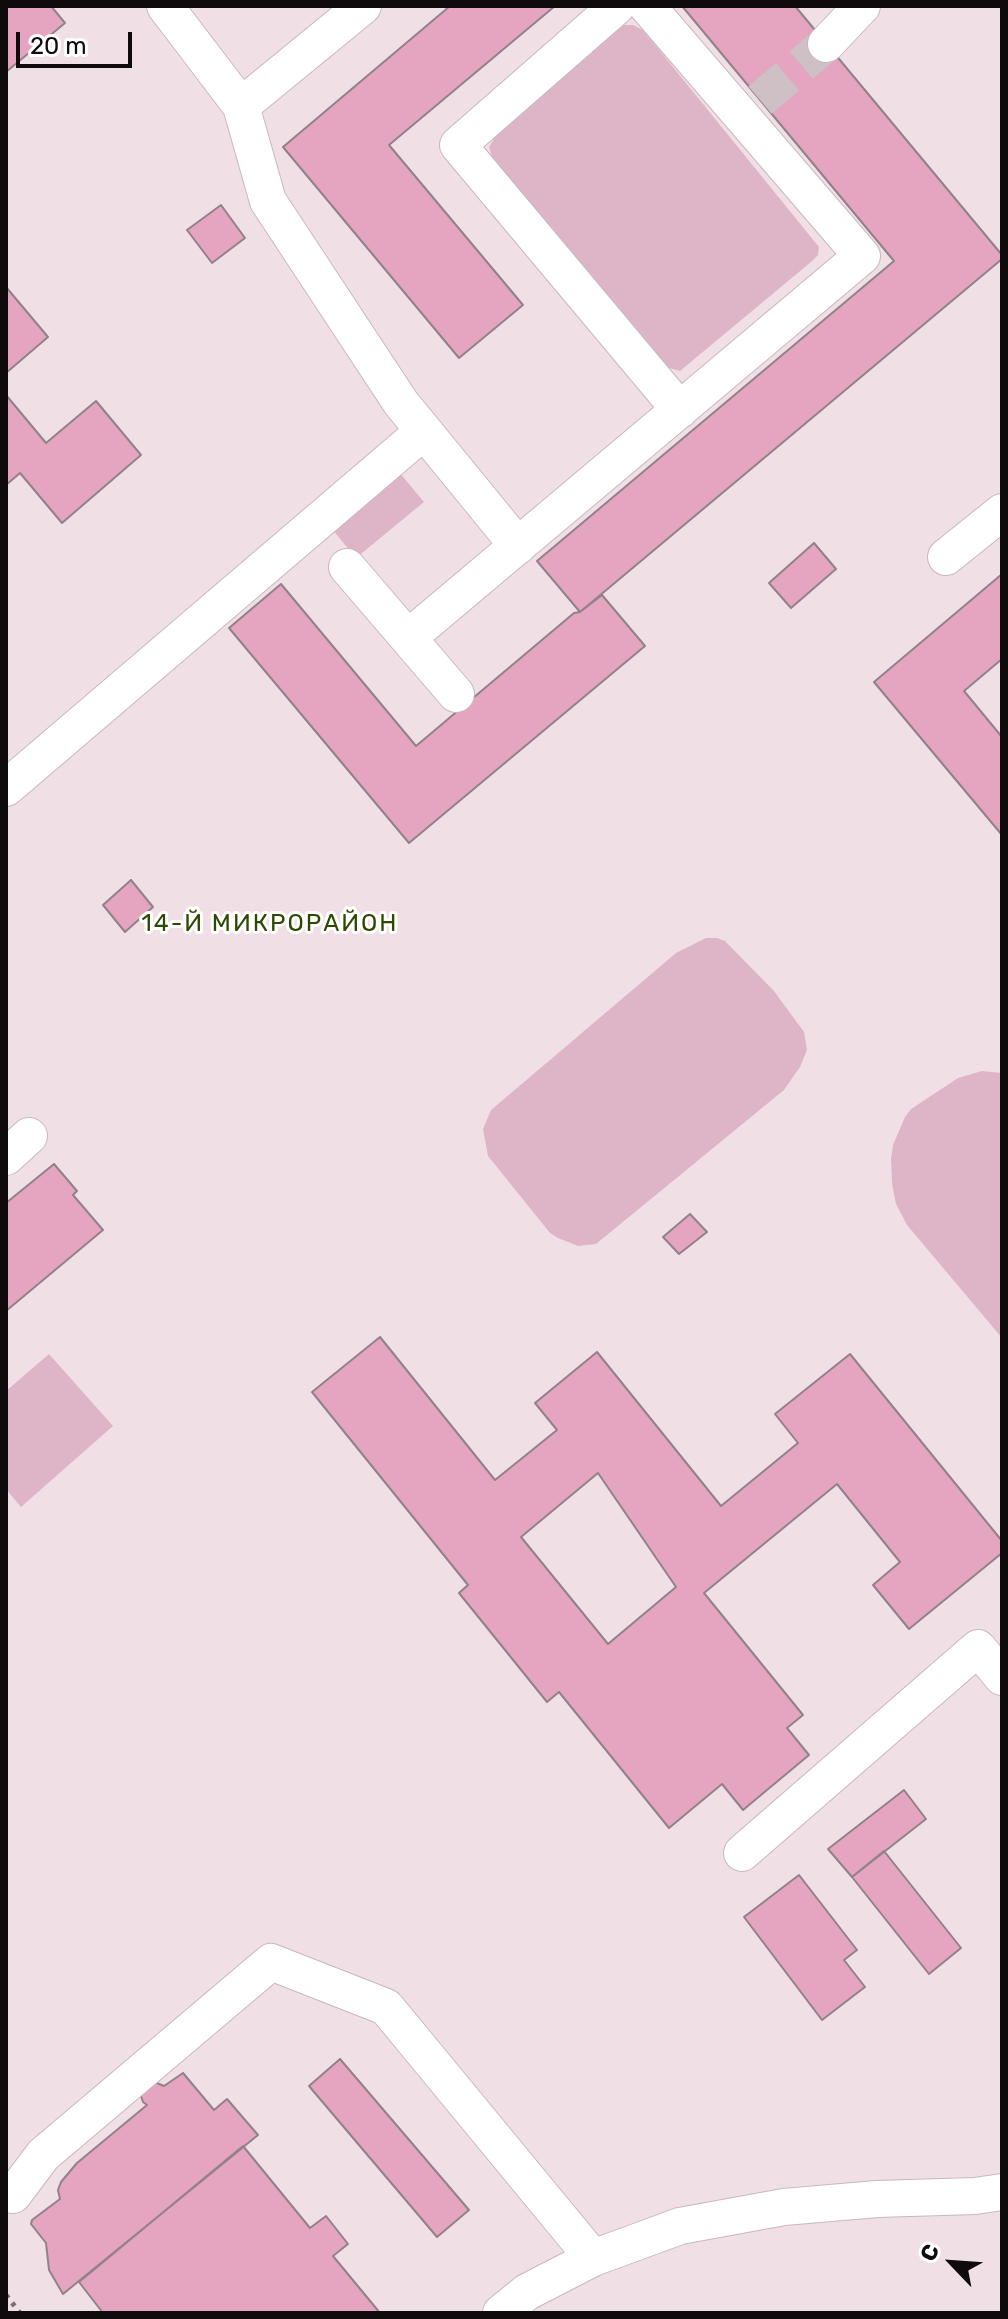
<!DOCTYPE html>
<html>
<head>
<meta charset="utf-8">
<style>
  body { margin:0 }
  #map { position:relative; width:1008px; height:2319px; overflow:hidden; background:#f0e0e6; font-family:Rubik,sans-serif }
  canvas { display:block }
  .frame { position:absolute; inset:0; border:8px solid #0f0a0c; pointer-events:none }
  .north { position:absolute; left:912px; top:2223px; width:80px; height:80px; -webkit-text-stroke:6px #fff; paint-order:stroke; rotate:295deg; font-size:22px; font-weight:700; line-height:32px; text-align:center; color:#0f0a0c }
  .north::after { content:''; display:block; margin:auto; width:28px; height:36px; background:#0f0a0c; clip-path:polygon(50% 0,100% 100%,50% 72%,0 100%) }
  .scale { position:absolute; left:16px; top:32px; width:116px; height:36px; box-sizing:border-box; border:4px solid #0f0a0c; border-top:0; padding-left:10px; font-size:24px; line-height:28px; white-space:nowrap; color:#0f0a0c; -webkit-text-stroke:6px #fff; paint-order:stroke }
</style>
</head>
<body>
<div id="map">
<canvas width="1008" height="2319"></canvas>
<div class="frame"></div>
<div class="north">С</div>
<div class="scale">20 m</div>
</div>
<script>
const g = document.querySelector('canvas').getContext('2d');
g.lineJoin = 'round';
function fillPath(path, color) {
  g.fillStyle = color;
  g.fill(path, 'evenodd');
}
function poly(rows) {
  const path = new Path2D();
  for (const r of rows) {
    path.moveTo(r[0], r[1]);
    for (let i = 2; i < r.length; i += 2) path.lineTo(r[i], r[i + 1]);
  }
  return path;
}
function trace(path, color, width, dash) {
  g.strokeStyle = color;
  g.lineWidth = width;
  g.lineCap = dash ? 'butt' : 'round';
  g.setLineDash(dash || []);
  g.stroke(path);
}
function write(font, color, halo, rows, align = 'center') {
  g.font = font + ' Rubik,sans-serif';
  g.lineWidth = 6;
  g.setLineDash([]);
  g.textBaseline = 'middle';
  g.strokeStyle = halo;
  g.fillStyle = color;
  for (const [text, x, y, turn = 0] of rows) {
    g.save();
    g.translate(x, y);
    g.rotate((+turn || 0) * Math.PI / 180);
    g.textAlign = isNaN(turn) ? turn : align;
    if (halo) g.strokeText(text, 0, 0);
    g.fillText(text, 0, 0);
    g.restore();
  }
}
const green = poly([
  [623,25,633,25,643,30,819,247,818,255,811,262,680,371,669,368,493,160,489,147,497,134],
  [394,466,424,502,356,558,327,523],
  [706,938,717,938,725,941,774,991,804,1032,807,1050,800,1067,784,1090,596,1244,578,1246,558,1238,550,1233,488,1156,483,1129,491,1110,676,953],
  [982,1071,1002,1073,1002,1338,907,1225,896,1204,892,1184,891,1159,893,1145,905,1117,911,1109,958,1078],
  [49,1354,113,1426,21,1507,6,1489,6,1391]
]);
const building = poly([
  [6,6,51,6,65,23,6,72,6,6],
  [450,6,555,6,389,145,523,305,459,358,283,147,450,6],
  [682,6,795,6,1002,255,1002,259,580,612,537,561,894,261,682,6],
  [221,205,245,238,212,263,187,230,221,205],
  [6,287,48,337,6,373,6,287],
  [6,395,46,443,96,401,141,455,62,523,20,473,6,485,6,395],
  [814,543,836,569,791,608,769,583,814,543],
  [1002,574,1002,659,964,691,1002,737,1002,835,874,682,1002,574],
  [281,584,416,746,574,613,580,612,602,595,645,646,409,843,229,628,281,584],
  [131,880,153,907,125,932,103,905,131,880],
  [54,1164,77,1191,73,1195,103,1230,6,1311,6,1203,54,1164],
  [690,1214,707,1232,679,1254,663,1237,690,1214],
  [380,1337,495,1480,557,1430,535,1403,597,1352,721,1506,798,1443,775,1414,850,1354,1002,1541,1002,1553,909,1629,873,1585,900,1562,837,1484,704,1593,803,1715,787,1728,809,1755,743,1810,722,1784,669,1828,559,1692,547,1702,459,1593,468,1585,312,1392,380,1337],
  [598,1473,676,1587,608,1644,521,1537,598,1473],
  [904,1790,926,1819,852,1877,828,1849,904,1790],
  [884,1851,961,1948,929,1974,852,1877,884,1851],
  [799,1875,857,1950,844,1960,865,1987,822,2020,744,1917,799,1875],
  [340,2059,469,2210,437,2237,309,2086,340,2059],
  [183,2073,214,2110,227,2099,258,2135,63,2294,49,2270,46,2243,31,2224,32,2220,60,2199,58,2190,61,2182,77,2163,147,2105,143,2102,140,2093,152,2081,164,2086,183,2073],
  [243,2146,310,2228,326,2216,348,2244,333,2256,380,2313,103,2313,79,2282,243,2146]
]);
const minorTunnel = poly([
  [760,100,826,44]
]);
const path = poly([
  [6,2295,20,2313]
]);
const minor = poly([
  [617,6,458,145,680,410],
  [826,44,862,6],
  [241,106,363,6],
  [424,431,518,546],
  [946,557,1002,512],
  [347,567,456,694],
  [409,637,862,256,647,6],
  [6,788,424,431,401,403,268,201,241,106,165,6],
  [6,1157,29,1136],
  [742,1853,978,1648,1002,1677],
  [13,2195,43,2155,271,1962,386,2007,593,2258],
  [501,2313,527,2292,593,2258,680,2226,784,2207,877,2199,975,2196,1002,2192]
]);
const quarterNames = [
  ["14-Й МИКРОРАЙОН",270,924]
];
fillPath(green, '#deb5c6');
fillPath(building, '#e5a4c0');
trace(building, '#918288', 2);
trace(minorTunnel, '#cec0c5', 36, [36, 18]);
trace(minor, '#c8b8be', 38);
trace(path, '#7b7175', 5, [4, 6]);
trace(minor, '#fff', 36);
g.letterSpacing = '2px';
write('24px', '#2c4900', '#fff', quarterNames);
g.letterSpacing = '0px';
</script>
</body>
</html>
